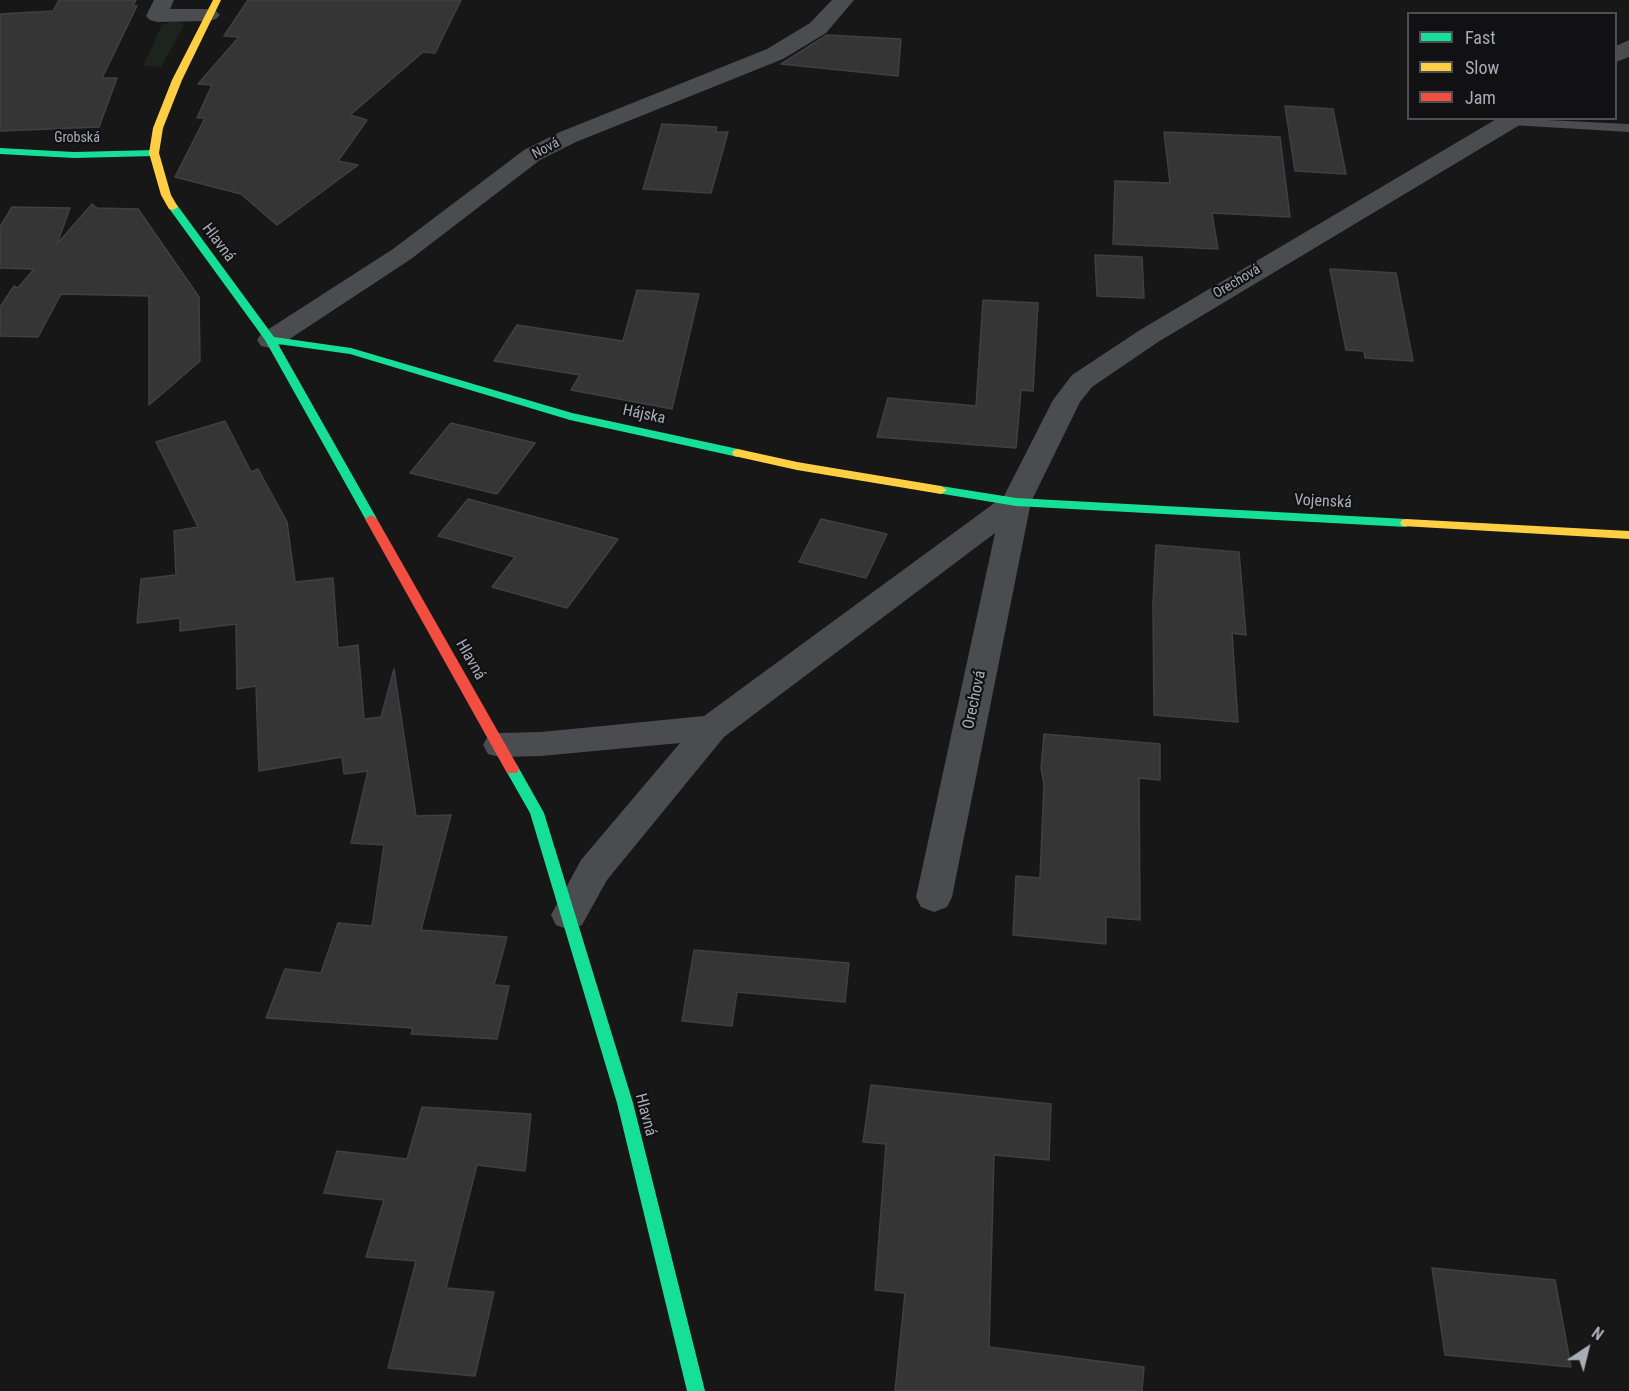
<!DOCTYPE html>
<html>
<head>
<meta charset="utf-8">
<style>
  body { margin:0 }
  #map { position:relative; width:1629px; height:1391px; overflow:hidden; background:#171717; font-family:"Roboto Condensed",sans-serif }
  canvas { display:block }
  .legend { position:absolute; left:1407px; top:12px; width:210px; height:108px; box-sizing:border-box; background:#111113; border:2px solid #4d4f55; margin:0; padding:8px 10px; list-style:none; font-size:18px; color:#a8adb8 }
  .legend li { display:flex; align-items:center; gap:12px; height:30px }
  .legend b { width:30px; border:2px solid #4d4f55 }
  .north { position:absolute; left:1557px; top:1319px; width:60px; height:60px; -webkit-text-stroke:4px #111113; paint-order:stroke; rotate:35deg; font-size:16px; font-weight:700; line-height:24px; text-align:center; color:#a8adb8 }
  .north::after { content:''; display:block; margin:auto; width:21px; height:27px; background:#a8adb8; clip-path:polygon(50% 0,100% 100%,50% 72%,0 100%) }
</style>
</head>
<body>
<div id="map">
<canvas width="1629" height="1391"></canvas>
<ul class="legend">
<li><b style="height:8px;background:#16e098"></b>Fast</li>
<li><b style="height:8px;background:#ffcf43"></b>Slow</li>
<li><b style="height:8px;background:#f24e42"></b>Jam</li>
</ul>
<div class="north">N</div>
</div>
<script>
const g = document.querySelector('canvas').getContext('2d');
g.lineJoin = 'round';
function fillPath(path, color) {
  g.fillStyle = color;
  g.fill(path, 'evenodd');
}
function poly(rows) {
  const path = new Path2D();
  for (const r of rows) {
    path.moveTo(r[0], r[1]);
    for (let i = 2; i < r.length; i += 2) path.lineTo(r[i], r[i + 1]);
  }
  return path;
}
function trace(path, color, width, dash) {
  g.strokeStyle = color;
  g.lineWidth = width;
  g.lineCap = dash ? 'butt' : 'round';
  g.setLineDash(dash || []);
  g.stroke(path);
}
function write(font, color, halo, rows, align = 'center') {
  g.font = font + ' "Roboto Condensed",sans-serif';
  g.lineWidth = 4.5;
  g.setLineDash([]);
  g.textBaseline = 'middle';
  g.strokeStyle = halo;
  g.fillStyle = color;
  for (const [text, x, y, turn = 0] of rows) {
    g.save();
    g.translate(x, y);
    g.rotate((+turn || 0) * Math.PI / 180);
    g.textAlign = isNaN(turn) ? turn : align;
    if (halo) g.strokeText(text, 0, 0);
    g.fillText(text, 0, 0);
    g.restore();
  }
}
const green = poly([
  [177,20,184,25,161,67,143,66,162,25]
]);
const building = poly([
  [59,0,136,0,133,6,137,6,102,78,117,78,99,127,0,131,0,14,53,11,59,0],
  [248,0,461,0,435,53,423,52,350,115,367,120,338,161,358,165,277,225,241,194,175,177,205,118,197,118,212,85,198,84,239,37,224,36,248,0],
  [827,35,901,39,898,76,781,64,827,35],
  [1285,106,1333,109,1346,174,1295,171,1285,106],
  [662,124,717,127,716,132,728,132,711,193,643,189,662,124],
  [1164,132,1280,137,1290,217,1212,213,1218,249,1113,244,1115,181,1170,183,1164,132],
  [92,204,97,208,138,209,199,297,200,361,149,405,149,296,61,294,38,337,0,336,0,307,14,286,18,288,34,269,0,268,0,227,12,207,70,208,57,244,92,204],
  [1095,255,1142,257,1144,298,1097,296,1095,255],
  [1330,269,1396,273,1413,361,1365,358,1364,351,1346,350,1330,269],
  [637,290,699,294,672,409,571,390,580,375,494,361,517,325,623,341,637,290],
  [983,300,1038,303,1033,391,1021,390,1016,448,877,437,888,398,976,406,983,300],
  [225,421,251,472,258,469,287,522,295,582,333,578,338,648,358,645,364,719,381,717,394,669,416,816,451,815,421,930,507,937,494,985,509,986,497,1039,411,1034,413,1028,266,1018,285,969,321,973,338,923,372,926,384,845,351,843,368,771,344,774,342,757,259,771,256,686,237,689,236,624,180,631,180,618,137,623,141,579,176,575,174,531,198,527,156,442,225,421],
  [451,423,535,443,497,494,410,473,451,423],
  [468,499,618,539,567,608,492,587,515,557,438,536,468,499],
  [821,519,887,534,866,578,799,562,821,519],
  [1156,545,1239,552,1246,635,1232,633,1238,722,1154,715,1153,603,1156,545],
  [1044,734,1160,744,1160,780,1139,778,1140,920,1106,917,1106,944,1013,935,1016,876,1040,878,1044,784,1041,768,1044,734],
  [694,950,849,963,845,1002,737,992,732,1026,682,1021,694,950],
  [871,1085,1051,1104,1049,1160,994,1155,989,1347,1144,1367,1142,1391,895,1391,905,1293,875,1290,886,1144,863,1142,871,1085],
  [422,1107,531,1114,525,1171,477,1165,446,1288,494,1292,475,1376,388,1368,416,1261,366,1257,384,1200,324,1193,337,1151,407,1159,422,1107],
  [1432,1268,1555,1280,1571,1367,1445,1355,1432,1268]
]);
const lane = poly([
  [1506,118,1629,124,1629,132,1511,125,1506,124,1506,118]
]);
const street = poly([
  [154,0,174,0,170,9,209,9,216,11,220,15,216,19,209,21,157,22,150,20,146,16,154,0],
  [832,0,854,0,826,33,783,59,576,142,540,160,411,259,279,346,270,348,261,346,257,340,261,334,393,249,524,150,560,132,767,49,810,23,832,0],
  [1629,40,1629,57,1616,62,1616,46,1629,40],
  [1498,118,1526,118,1523,123,1158,342,1092,387,1080,402,1031,502,952,897,947,907,934,912,921,907,916,897,995,533,724,737,607,880,582,925,569,930,556,925,551,915,581,860,680,743,541,756,500,757,488,754,483,745,488,736,500,733,541,732,704,716,1004,496,1053,400,1072,375,1140,330,1498,118]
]);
const fast = poly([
  [0,148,74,152,154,150,159,153,154,156,74,158,0,154,0,148],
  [173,204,177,205,274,337,351,348,572,413,738,449,744,453,738,457,570,420,350,354,278,344,377,519,375,522,367,522,265,340,168,207,173,204],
  [941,486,1016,498,1406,519,1412,523,1406,527,1016,506,937,493,935,490,941,486],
  [512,764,517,765,544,813,633,1103,705,1391,687,1391,617,1103,530,813,505,769,507,765,512,764]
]);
const slow = poly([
  [213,0,221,0,182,80,163,128,159,153,171,195,178,207,173,210,169,209,161,195,149,153,153,128,172,80,213,0],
  [738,449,797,462,941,486,947,490,941,494,797,470,734,456,732,453,734,450,738,449],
  [1406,519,1629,531,1629,539,1402,526,1400,523,1402,520,1406,519]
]);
const jam = poly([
  [371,515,377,519,517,765,519,769,517,773,507,773,365,519,371,515]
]);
const farStreetnames = [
  ["Grobská",77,138],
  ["Nová",546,149,-28],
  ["Orechová",1237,282,-31]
];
const streetNames = [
  ["Hlavná",218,243,53],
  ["Hájska",644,415,12],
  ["Vojenská",1323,502,3],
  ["Hlavná",470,660,60],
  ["Orechová",975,700,-78],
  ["Hlavná",645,1115,75]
];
fillPath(green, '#1d241e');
fillPath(building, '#353536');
trace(building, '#3f4043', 1.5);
fillPath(lane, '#4b4c50');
fillPath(street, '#4b4c50');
fillPath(fast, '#16e098');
fillPath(slow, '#ffcf43');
fillPath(jam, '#f24e42');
write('14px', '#a8adb8', '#111113', farStreetnames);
write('16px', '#a8adb8', '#111113', streetNames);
</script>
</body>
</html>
